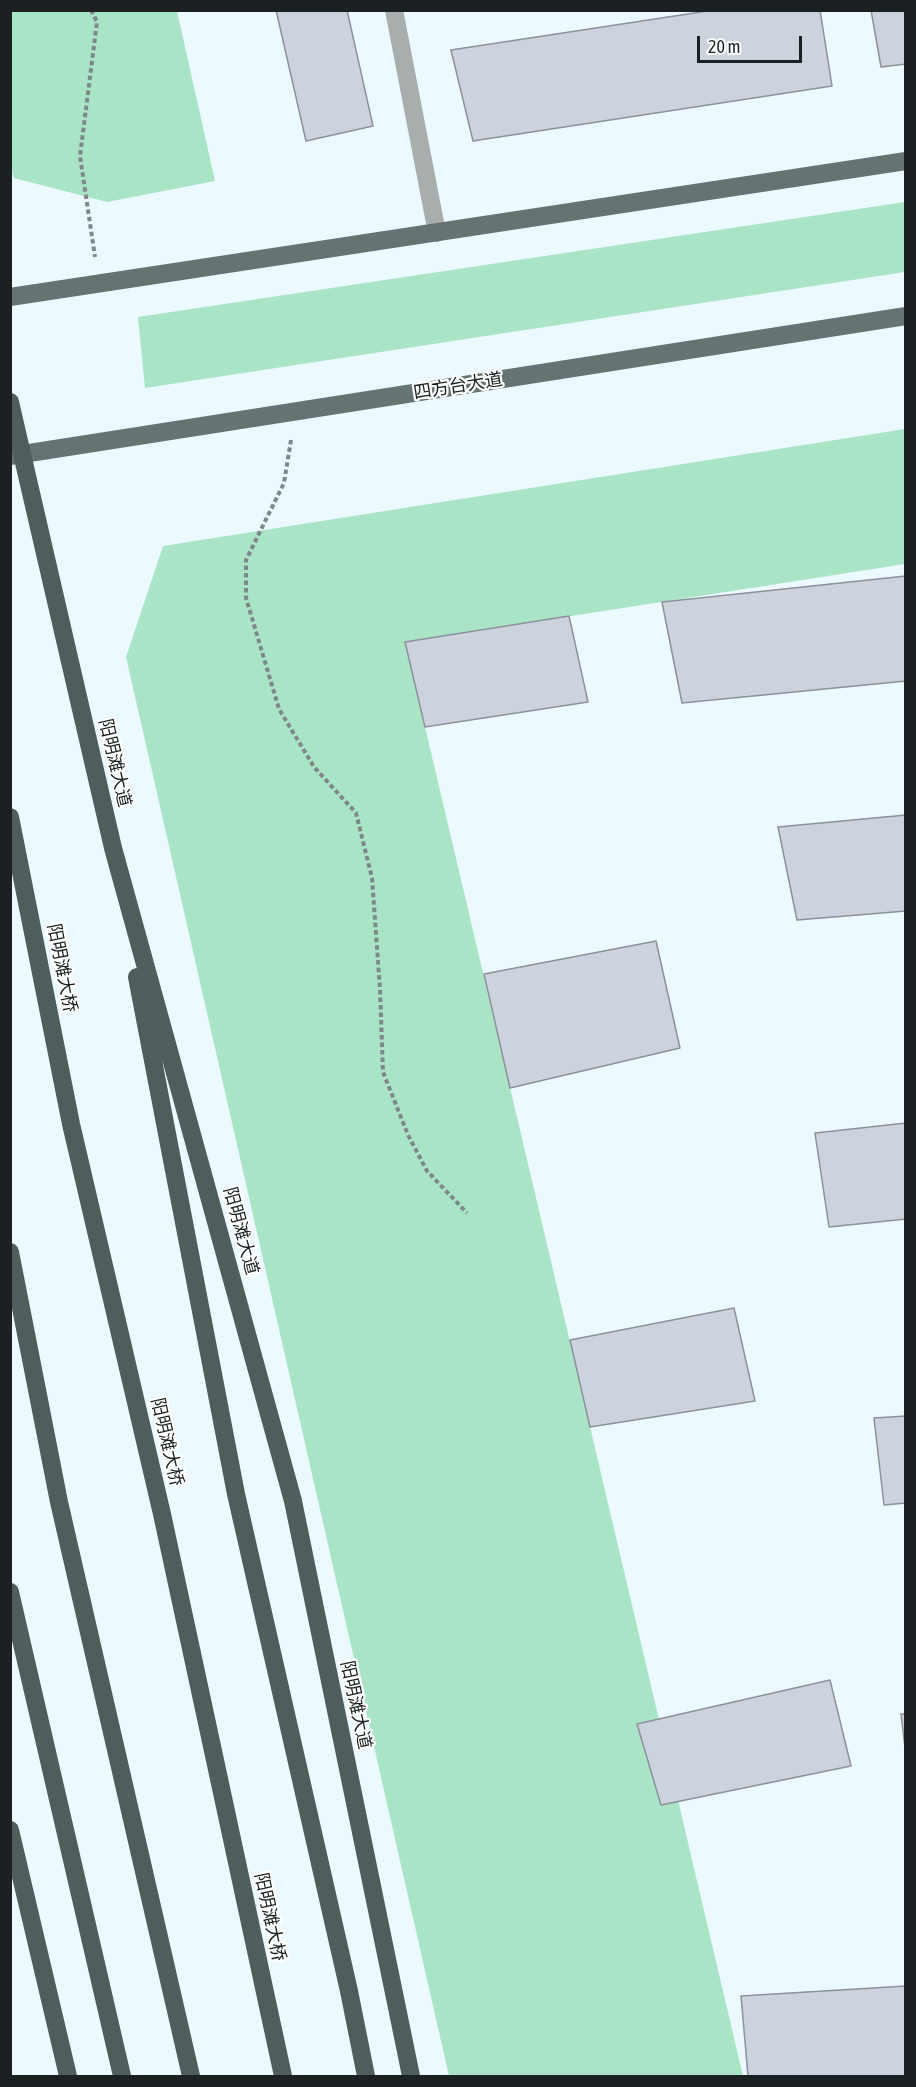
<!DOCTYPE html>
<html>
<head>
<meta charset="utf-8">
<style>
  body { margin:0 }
  #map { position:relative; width:916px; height:2087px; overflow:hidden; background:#ecf9ff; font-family:"Asap Condensed",sans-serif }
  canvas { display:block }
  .frame { position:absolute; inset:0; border:12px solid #1b2022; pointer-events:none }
  .scale { position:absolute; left:697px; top:36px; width:105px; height:27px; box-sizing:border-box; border:3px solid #1b2022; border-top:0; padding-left:8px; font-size:18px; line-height:21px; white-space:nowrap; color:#1b2022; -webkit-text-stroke:4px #fff; paint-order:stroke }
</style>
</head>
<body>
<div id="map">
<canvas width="916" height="2087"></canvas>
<div class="frame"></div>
<div class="scale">20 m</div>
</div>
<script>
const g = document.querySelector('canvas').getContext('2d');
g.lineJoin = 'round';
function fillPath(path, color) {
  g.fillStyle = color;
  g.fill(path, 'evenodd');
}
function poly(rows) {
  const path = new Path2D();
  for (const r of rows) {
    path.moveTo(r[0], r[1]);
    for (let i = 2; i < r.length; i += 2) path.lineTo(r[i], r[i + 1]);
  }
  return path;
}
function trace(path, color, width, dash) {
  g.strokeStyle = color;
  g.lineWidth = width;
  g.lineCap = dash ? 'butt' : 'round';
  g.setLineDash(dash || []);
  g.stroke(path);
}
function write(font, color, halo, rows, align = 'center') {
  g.font = font + ' "Asap Condensed","Noto Sans SC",sans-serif';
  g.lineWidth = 4.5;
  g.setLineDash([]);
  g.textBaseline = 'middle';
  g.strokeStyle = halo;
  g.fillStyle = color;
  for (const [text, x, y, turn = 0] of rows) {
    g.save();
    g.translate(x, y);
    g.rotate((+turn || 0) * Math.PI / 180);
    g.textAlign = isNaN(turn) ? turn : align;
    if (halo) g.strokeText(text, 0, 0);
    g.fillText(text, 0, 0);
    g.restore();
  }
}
const green = poly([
  [10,11,177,11,215,181,107,202,14,178,10,164],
  [905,202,905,272,145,388,138,317],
  [905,429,905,564,405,642,743,2076,449,2076,126,657,163,546]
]);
const building = poly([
  [276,10,347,10,373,126,306,141,276,10],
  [714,10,820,10,832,86,473,141,451,50,714,10],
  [871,10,906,10,906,64,881,67,871,10],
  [906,576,906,681,682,703,662,602,906,576],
  [569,616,588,702,425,727,405,642,569,616],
  [906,815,906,911,797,920,778,827,906,815],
  [656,941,680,1048,510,1088,484,974,656,941],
  [906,1123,906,1219,829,1227,815,1133,906,1123],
  [734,1308,755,1401,590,1427,570,1340,734,1308],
  [906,1416,906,1503,884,1505,874,1418,906,1416],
  [830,1680,851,1766,661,1805,637,1724,830,1680],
  [901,1714,906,1714,906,1756,901,1714],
  [906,1986,906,2076,748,2076,741,1996,906,1986]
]);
const path = poly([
  [91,10,97,22,80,156,95,257],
  [291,440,284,483,246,560,246,598,279,709,314,767,356,813,372,878,380,989,383,1072,408,1135,427,1171,467,1213]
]);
const street = poly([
  [394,10,437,233]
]);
const primary = poly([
  [10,297,906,161],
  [10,456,906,316]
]);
const highway = poly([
  [10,402,113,848,293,1501,411,2076],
  [10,817,71,1124,162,1514,283,2076],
  [137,977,236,1494,349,1991,366,2076],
  [10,1252,59,1502,191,2076],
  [10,1592,122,2076],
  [10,1830,68,2076]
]);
const streetNames = [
  ["四方台大道",458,386,-9],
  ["阳明滩大道",115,763,77],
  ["阳明滩大桥",62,968,79],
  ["阳明滩大道",241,1231,75],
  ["阳明滩大桥",167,1442,77],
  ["阳明滩大道",356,1705,78],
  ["阳明滩大桥",270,1917,78]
];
fillPath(green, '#aae4c7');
fillPath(building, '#cdd3dd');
trace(building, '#8c919b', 1.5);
trace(path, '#7f878b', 4, [4.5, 3]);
trace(street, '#a8aeae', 18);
trace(primary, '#677272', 18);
trace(highway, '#505d5d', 18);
write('18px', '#1b2022', '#fff', streetNames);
</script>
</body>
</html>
